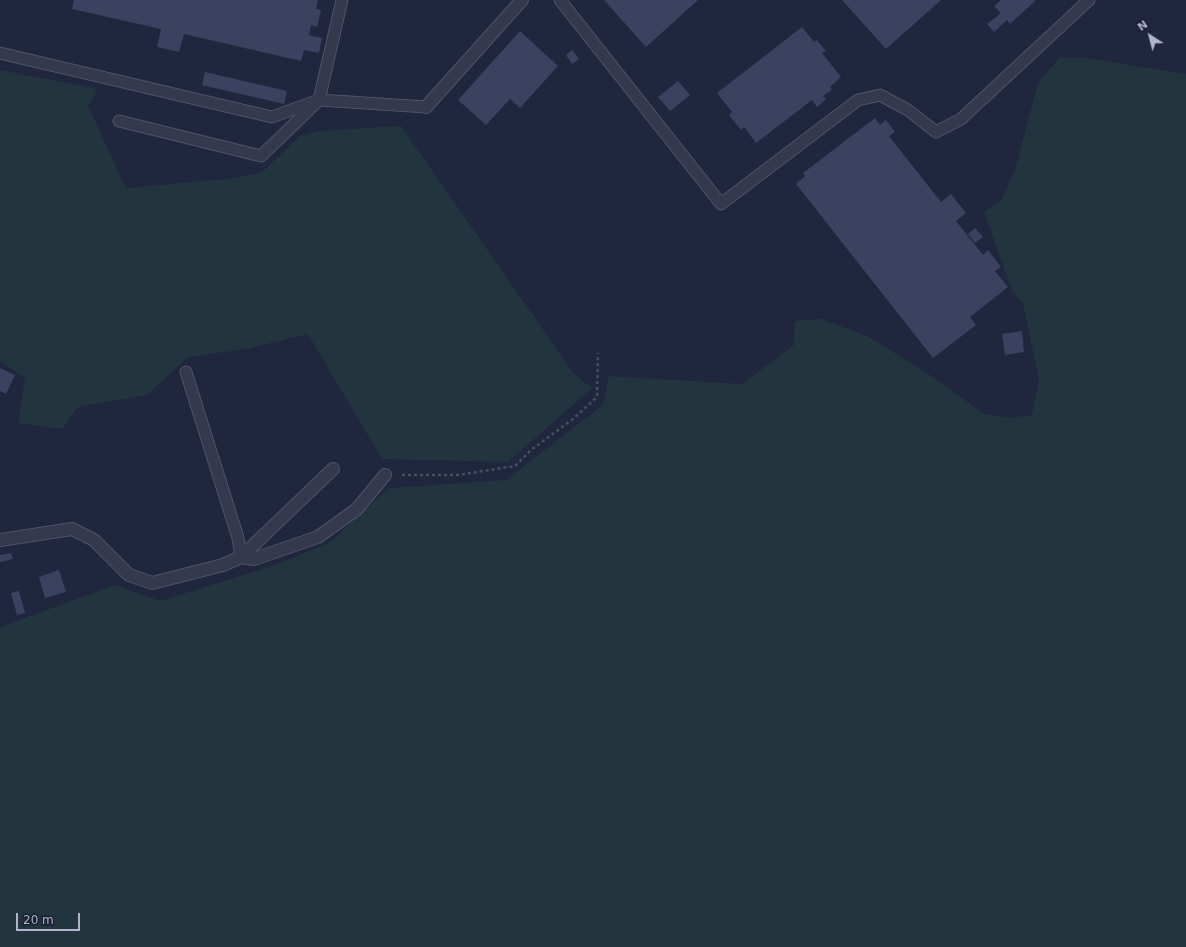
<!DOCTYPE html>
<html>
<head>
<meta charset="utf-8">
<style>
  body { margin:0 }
  #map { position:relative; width:1186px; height:947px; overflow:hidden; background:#20263e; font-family:"DejaVu Sans",sans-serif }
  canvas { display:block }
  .north { position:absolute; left:1130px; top:16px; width:40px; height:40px; -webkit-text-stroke:3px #1a1e33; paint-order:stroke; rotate:324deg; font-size:11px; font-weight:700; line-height:16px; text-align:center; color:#b0b3ca }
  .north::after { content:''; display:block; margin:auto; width:14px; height:18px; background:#b0b3ca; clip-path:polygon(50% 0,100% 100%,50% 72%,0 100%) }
  .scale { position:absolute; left:16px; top:913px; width:64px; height:18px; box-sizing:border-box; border:2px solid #b0b3ca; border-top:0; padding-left:5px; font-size:12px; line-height:14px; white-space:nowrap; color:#b0b3ca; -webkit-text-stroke:3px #1a1e33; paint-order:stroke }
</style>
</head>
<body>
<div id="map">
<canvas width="1186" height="947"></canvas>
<div class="north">N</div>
<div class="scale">20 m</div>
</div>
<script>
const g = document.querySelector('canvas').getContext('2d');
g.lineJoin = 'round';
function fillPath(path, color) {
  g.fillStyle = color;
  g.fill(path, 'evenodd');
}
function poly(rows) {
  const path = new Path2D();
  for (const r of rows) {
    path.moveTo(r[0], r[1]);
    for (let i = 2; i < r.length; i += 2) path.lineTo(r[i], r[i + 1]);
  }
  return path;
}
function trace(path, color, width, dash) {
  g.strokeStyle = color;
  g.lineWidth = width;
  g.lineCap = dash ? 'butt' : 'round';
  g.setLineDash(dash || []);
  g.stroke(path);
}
const green = poly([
  [1060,57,1086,58,1186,74,1186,947,0,947,0,627,115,585,160,601,272,566,329,543,389,488,506,480,603,405,609,376,742,384,794,345,795,321,821,319,867,336,927,373,983,413,1008,418,1032,415,1039,380,1023,303,1012,291,984,212,1001,200,1015,170,1038,83],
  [0,70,98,89,88,106,126,188,236,178,262,172,300,136,318,131,401,126,574,374,592,388,508,462,382,459,308,334,246,349,188,357,147,395,78,407,62,429,18,423,25,378,0,361]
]);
const building = poly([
  [74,0,318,0,316,9,321,10,317,27,311,25,309,35,322,38,319,53,304,50,301,61,184,34,179,52,157,47,161,29,72,9],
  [604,0,698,0,646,47],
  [842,0,941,0,886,49],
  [1001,0,1035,0,1034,2,1010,24,1007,20,994,32,987,24,1001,13,994,6],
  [802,27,814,42,817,40,826,51,822,53,841,77,830,87,832,90,823,96,826,99,817,107,812,100,756,143,744,127,741,130,729,115,732,112,717,93],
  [520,31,558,66,520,108,510,99,486,125,458,100],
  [572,50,579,59,572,64,566,55],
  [205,72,287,91,284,104,202,85],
  [678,81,690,95,670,111,658,97],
  [875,118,880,125,886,120,895,132,889,136,941,202,951,194,966,213,956,221,983,255,988,250,1001,267,995,271,1008,287,970,317,976,325,933,358,796,184,805,176,803,173],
  [975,228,983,237,975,243,968,234],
  [1022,331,1024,352,1005,355,1002,334],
  [0,368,15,375,6,394,0,391],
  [11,553,13,559,0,562,0,555],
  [59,570,66,592,45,598,39,577],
  [19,591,25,613,17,615,11,593]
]);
const path = poly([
  [402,475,458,475,515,466,531,450,573,419,597,397,598,353]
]);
const service = poly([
  [560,0,721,204,858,100,880,95,908,110,936,132,961,119,1089,0],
  [0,53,272,117,319,100,342,0],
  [119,121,261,156,319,100,426,107],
  [186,372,238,538,241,557]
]);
const minor = poly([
  [0,540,72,529,94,540,129,575,152,583,223,565,241,557,254,559,318,537,357,509,385,475],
  [241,557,333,469]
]);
const tertiary = poly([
  [426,107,522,0]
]);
fillPath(green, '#22353f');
fillPath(building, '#3c415f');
trace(service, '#505369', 13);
trace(minor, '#505369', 14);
trace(tertiary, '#505369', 14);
trace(path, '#40525c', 2.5, [3, 3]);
trace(service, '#34394e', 11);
trace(minor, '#34394e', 12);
trace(tertiary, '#34394e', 12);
</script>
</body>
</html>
